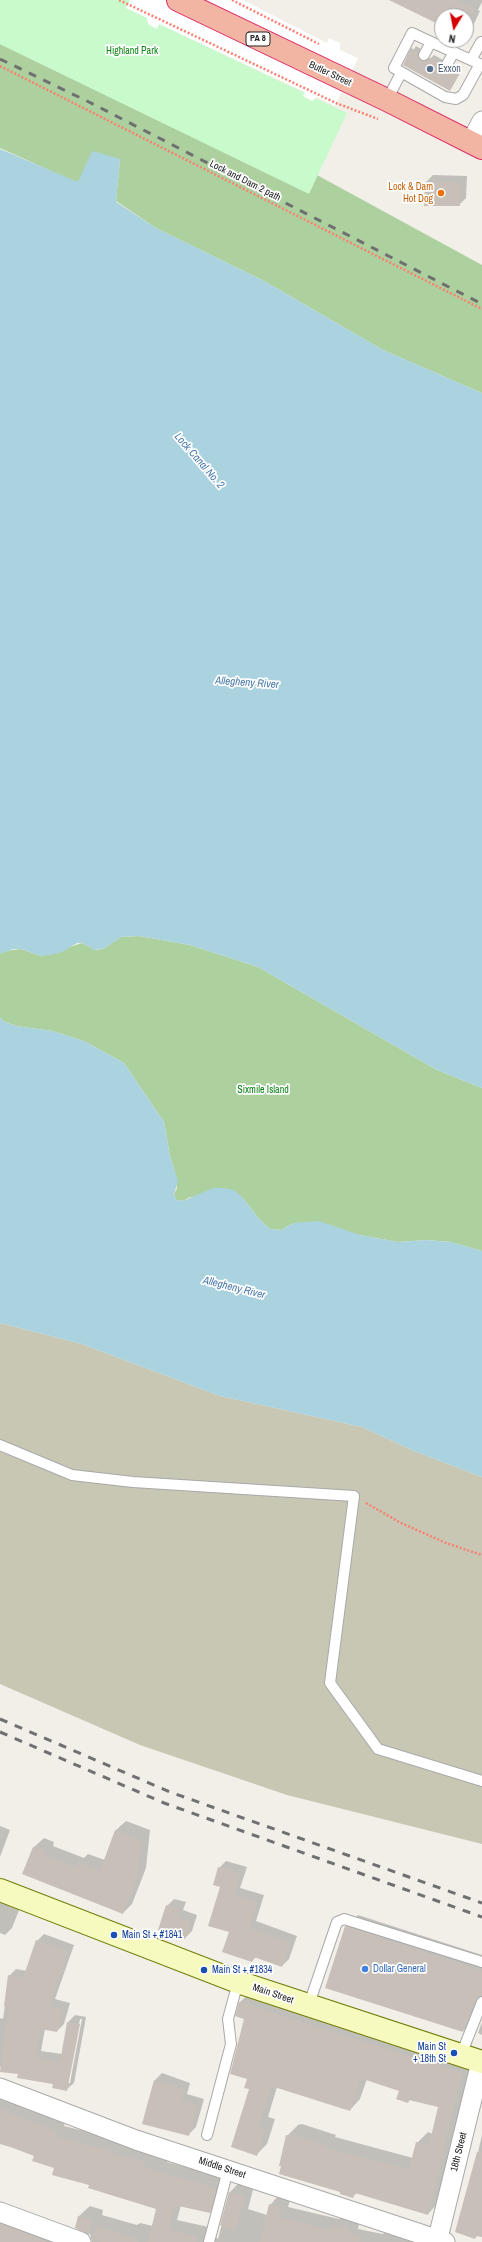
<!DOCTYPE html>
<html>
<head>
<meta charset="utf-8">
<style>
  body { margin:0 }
  #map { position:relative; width:482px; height:2242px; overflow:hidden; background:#f2efe9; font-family:"Archivo Narrow",sans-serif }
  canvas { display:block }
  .north { position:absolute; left:434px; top:8px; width:40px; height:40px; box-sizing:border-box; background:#fff; border:1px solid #a7a7a7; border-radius:50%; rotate:190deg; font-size:11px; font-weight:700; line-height:16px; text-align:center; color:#222 }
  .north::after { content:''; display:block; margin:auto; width:14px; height:18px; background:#d40000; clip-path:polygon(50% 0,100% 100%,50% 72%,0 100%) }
</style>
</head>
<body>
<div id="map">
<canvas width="482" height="2242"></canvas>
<div class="north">N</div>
</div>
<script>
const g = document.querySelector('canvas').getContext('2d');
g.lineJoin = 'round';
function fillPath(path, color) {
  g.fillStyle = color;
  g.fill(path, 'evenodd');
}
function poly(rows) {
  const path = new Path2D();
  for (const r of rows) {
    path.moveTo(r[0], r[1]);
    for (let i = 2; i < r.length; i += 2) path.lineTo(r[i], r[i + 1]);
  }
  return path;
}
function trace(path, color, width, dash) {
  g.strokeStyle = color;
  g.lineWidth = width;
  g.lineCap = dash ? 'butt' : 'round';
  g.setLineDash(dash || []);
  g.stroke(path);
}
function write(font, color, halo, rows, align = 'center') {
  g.font = font + ' "Archivo Narrow",sans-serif';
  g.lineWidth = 3.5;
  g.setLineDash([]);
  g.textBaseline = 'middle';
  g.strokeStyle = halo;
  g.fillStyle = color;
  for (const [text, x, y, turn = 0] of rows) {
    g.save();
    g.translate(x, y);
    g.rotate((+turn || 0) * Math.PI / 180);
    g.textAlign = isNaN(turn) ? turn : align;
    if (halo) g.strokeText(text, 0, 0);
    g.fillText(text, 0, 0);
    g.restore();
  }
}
const construction = poly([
  [0,1323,82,1344,220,1396,362,1427,414,1451,482,1477,482,1844,287,1795,140,1745,0,1684]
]);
const forest = poly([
  [0,44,308,193,317,175,482,265,482,393,383,350,264,281,156,228,116,201,120,159,78,183,0,148],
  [139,936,190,945,258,967,437,1070,482,1088,482,1251,451,1242,426,1240,398,1242,294,1223,281,1230,270,1229,259,1219,243,1198,190,1197,183,1201,176,1200,174,1194,177,1188,175,1172,170,1156,164,1122,124,1063,84,1041,52,1031,16,1026,3,1021,0,1017,0,954,4,951,21,949,41,956,82,943,96,950,103,949,121,937]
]);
const park = poly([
  [0,0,227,0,180,34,347,113,309,194,0,44]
]);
const water = poly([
  [0,149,78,182,92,151,120,159,116,202,156,228,264,281,383,350,482,393,482,1088,437,1070,258,967,190,945,139,936,121,937,103,949,95,950,82,943,77,943,62,952,50,955,41,956,21,949,13,949,0,954],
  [0,1017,3,1021,16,1026,52,1031,84,1041,124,1063,164,1122,170,1156,178,1181,174,1194,176,1200,183,1201,213,1188,224,1188,234,1190,243,1198,259,1219,270,1229,281,1230,294,1223,319,1221,360,1235,398,1242,426,1240,451,1242,482,1251,482,1477,414,1451,362,1427,220,1396,82,1344,0,1323]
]);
const pier = poly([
  [130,0,243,0,327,43,329,38,340,43,340,50,358,58,335,106,317,97,312,101,303,96,305,92,159,24,157,29,148,24,147,18,126,8]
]);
const shadow = poly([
  [403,0,482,0,482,2,478,10,480,11,472,28,466,34,466,16,442,16,442,25],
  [416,46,421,49,421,55,425,58,431,58,434,55,443,60,443,65,447,69,453,69,456,66,462,69,450,90,404,65],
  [433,175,467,176,466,198,459,205,426,182],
  [126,1821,150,1830,146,1868,132,1904,123,1913,24,1874,34,1847,44,1838,54,1842,53,1846,84,1858,88,1854,105,1860,116,1830],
  [0,1826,10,1830,0,1857],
  [226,1861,247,1867,240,1888,264,1895,256,1921,297,1936,289,1959,282,1966,256,1957,252,1961,230,1931,219,1868],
  [0,1897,21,1905,12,1928,5,1935,0,1933],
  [174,1899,186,1902,183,1910,197,1915,192,1931,185,1938,167,1906],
  [358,1915,482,1955,482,2001,475,2019,463,2031,346,1927],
  [44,1934,74,1945,55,1999,70,2003,64,2024,57,2031,45,2029,41,2051,62,2054,68,2022,75,2015,86,2017,74,2083,67,2089,54,2083,0,2067,0,2018,3,2019,9,1976,16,1969,27,1971,37,1941],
  [80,2019,82,2019,70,2083,68,2083],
  [251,1992,471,2063,438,2203,428,2214,357,2193,353,2196,342,2192,287,2136,298,2125,302,2124,336,2135,335,2137,413,2158,417,2143,428,2132,433,2134,439,2106,411,2099,408,2102,400,2090,367,2079,360,2099,350,2110,277,2087,268,2117,275,2119,267,2144,257,2154,248,2079,246,2018,237,2016,240,2002],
  [482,2022,482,2035,478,2033],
  [162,2073,190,2083,187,2094,204,2099,196,2127,189,2134,155,2080],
  [0,2095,66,2120,64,2126,121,2140,154,2152,153,2157,168,2160,167,2162,226,2178,220,2202,210,2212,181,2205,177,2220,213,2228,213,2234,218,2239,230,2192,240,2182,254,2186,248,2209,267,2215,270,2205,280,2194,291,2197,288,2207,339,2219,342,2216,360,2219,358,2229,383,2234,386,2232,430,2242,92,2242,90,2234,76,2227,79,2216,90,2206,103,2210,102,2215,137,2225,140,2223,153,2226,157,2208,90,2184,32,2153,0,2144],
  [482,2135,482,2236,478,2235,475,2238,467,2199],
  [0,2212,89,2242,0,2242]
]);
const building = poly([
  [389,0,457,0,474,9,468,21,471,22,466,31,466,16,442,16,442,26],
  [411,48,418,52,418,58,421,61,427,61,430,58,440,63,440,69,443,72,449,72,452,69,460,73,450,91,403,65],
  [425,182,460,182,460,206,424,206],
  [115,1830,141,1840,137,1878,123,1914,22,1874,33,1847,46,1851,44,1855,76,1868,78,1863,100,1871],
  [218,1867,240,1874,234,1895,257,1902,249,1928,291,1943,282,1967,254,1957,252,1962,222,1952,229,1932,208,1926,220,1887,213,1885],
  [166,1905,180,1909,177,1917,191,1922,185,1939,158,1930],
  [345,1926,482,1971,482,1996,476,2000,463,2032,325,1988],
  [36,1940,68,1951,49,2006,63,2010,57,2032,40,2029,35,2057,60,2062,67,2022,80,2024,67,2091,52,2088,53,2084,17,2078,18,2074,0,2072,9,2007,4,2006,8,1975,23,1978],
  [239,2002,462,2073,443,2149,445,2149,428,2215,355,2193,353,2198,340,2194,340,2192,279,2174,281,2166,279,2166,286,2135,290,2136,291,2134,326,2146,325,2148,409,2169,416,2142,429,2145,438,2107,409,2100,408,2103,396,2099,399,2091,360,2078,350,2111,271,2086,258,2127,265,2129,257,2156,231,2147,249,2089,244,2088,247,2079,230,2074,244,2019,235,2016],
  [154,2080,184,2090,181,2101,198,2106,189,2136,142,2124],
  [0,2109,56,2131,55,2136,111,2151,110,2153,145,2162,144,2167,158,2171,158,2172,216,2188,210,2213,174,2205,168,2230,196,2236,195,2242,148,2242,156,2209,88,2188,89,2185,52,2175,54,2168,32,2161,34,2156,0,2143],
  [477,2152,482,2152,482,2237,476,2236,475,2239,455,2232],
  [229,2192,245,2196,235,2230,220,2225],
  [269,2204,281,2207,279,2217,330,2230,331,2225,350,2229,349,2234,360,2236,359,2242,260,2242],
  [78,2216,93,2220,89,2235,75,2228],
  [0,2224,49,2242,0,2242],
  [96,2226,138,2239,137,2242,100,2242,92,2239]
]);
const path = poly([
  [119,0,336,103,378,119],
  [232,0,319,44],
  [0,66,482,309],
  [366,1503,401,1523,446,1543,482,1555]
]);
const service = poly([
  [424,55,431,42],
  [471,60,481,42],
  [480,64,463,95,456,99,445,97,394,68,412,33,431,42,482,65],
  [446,66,454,52],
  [387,100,401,73],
  [0,1445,72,1475,133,1482,354,1496,330,1683,378,1749,482,1781],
  [308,2007,337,1922,344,1919,482,1962],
  [461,2055,482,2002],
  [207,2135,231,2044,228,2019,238,1982],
  [209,2242,228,2170]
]);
const minor = poly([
  [471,142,482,121],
  [0,2088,136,2140,445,2242],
  [0,2212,81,2242],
  [437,2242,481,2062]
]);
const secondary = poly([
  [0,1890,238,1982,482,2062]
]);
const trunk = poly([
  [178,0,387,100,482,148]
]);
const rail = poly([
  [0,59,87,101,482,304],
  [0,1719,170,1792,482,1903],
  [0,1732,164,1803,482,1917]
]);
const markers = [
  [430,69,4,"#5c6f8a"],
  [441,193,4,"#e8710a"],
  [114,1935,4,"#1a4fb4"],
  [365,1969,4,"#3f7fe0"],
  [204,1970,4,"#1a4fb4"],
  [454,2053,4,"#1a4fb4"]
];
const shields = [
  [258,39,24]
];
const shieldNames = [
  ["PA 8",258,39]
];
const parkNames = [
  ["Highland Park",132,51],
  ["Sixmile Island",263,1090]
];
const serviceNames = [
  ["Exxon",438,69]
];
const streetNames = [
  ["Butler Street",330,74,25],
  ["Lock and Dam 2 path",245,181,27],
  ["Main Street",273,1994,19],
  ["18th Street",459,2152,-76],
  ["Middle Street",222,2168,18]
];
const foodNames = [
  ["Lock & Dam",433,187],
  ["Hot Dog",433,199]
];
const transitNames = [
  ["Main St + #1841",122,1935],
  ["Main St + #1834",212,1970],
  ["Main St",446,2047,"right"],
  ["+ 18th St",446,2059,"right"]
];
const shopNames = [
  ["Dollar General",373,1969]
];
const waterNames = [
  ["Lock Canal No. 2",199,461,49],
  ["Allegheny River",247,683,4],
  ["Allegheny River",234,1288,14]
];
fillPath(construction, '#c7c7b4');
fillPath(forest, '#add19e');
fillPath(park, '#c8facc');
fillPath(water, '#aad3df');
fillPath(pier, '#fff');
fillPath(shadow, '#0003');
fillPath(building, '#c7bfb8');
trace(service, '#a9a9a9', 12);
trace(minor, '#a9a9a9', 21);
trace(secondary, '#707d05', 24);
trace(trunk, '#dc2a67', 24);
trace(path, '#fa8072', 2.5, [2, 2]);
trace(service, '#fff', 10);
trace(minor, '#fff', 19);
trace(secondary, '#f7fabf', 22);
trace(trunk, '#f2b4a3', 22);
trace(rail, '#707070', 3, [8, 8]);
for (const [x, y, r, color] of markers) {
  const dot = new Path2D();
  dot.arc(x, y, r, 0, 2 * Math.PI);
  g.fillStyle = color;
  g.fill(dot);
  trace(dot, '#fff', 1.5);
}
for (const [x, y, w] of shields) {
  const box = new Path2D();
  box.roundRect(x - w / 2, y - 7, w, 14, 3);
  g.fillStyle = '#fff';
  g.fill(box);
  trace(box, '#222', 1);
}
write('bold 9px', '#222', null, shieldNames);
write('10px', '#0c8416', '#fff', parkNames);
write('10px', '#4e5e75', '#fff', serviceNames, 'left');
write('10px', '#222', '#fff', streetNames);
write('10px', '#c56008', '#fff', foodNames, 'right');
write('10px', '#164399', '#fff', transitNames, 'left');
write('10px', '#366cbe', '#fff', shopNames, 'left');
write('italic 11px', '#4a7aab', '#fff', waterNames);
</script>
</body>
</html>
